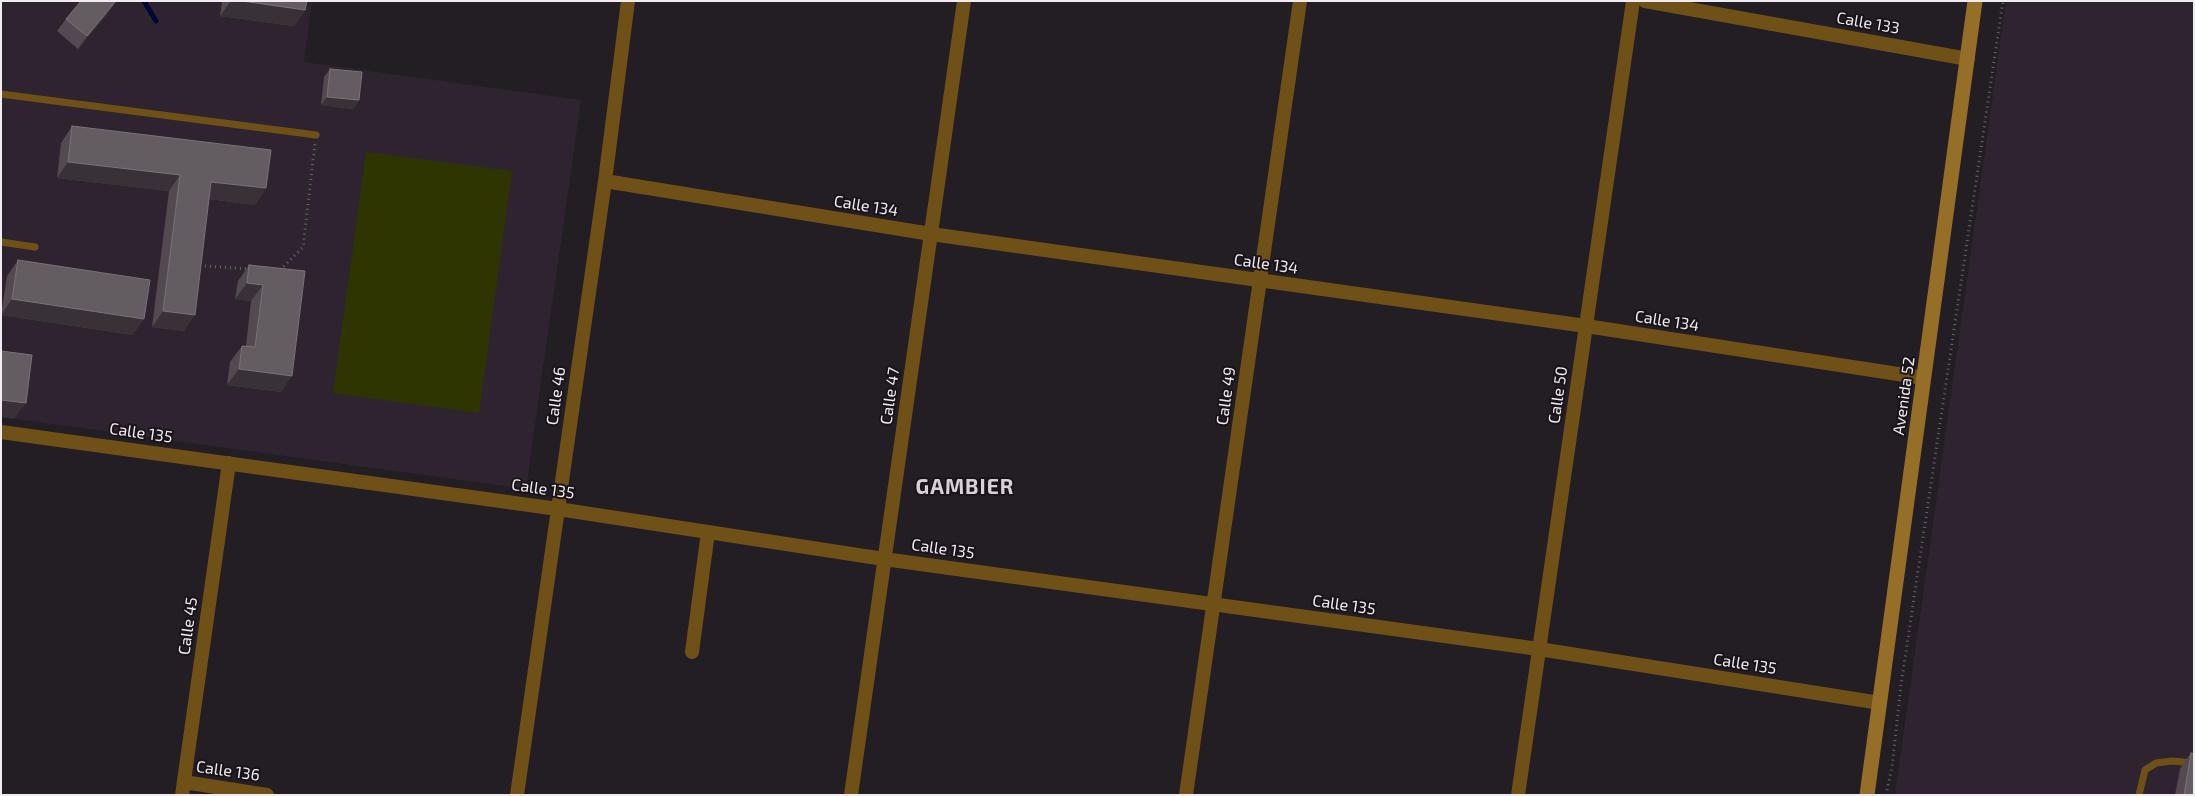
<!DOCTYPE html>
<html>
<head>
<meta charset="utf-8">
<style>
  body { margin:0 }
  #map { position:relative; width:2195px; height:796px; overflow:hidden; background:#231d24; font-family:"Exo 2",sans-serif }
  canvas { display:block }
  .frame { position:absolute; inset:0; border:2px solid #f1ecf1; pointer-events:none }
</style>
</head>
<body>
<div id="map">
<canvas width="2195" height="796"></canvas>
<div class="frame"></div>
</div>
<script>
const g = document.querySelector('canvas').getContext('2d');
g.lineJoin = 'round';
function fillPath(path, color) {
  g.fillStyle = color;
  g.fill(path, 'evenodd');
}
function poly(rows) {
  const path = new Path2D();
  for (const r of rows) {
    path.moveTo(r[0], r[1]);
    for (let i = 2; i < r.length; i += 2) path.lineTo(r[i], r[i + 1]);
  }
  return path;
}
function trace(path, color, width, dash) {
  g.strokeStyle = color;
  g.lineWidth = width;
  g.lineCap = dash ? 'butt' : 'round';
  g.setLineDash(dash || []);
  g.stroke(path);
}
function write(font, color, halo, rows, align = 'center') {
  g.font = font + ' "Exo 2",sans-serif';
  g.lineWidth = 4;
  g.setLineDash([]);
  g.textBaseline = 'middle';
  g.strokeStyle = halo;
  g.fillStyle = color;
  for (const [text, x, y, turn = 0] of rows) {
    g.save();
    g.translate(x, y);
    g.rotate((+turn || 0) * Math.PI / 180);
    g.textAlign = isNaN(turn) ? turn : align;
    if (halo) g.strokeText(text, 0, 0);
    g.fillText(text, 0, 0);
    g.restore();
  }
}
const built = poly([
  [1,1,312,1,304,62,581,100,526,489,1,417],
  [2006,1,2194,1,2194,795,1895,795]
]);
const green = poly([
  [366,152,512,171,479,413,333,393]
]);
const stream = poly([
  [144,1,156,21]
]);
const path = poly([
  [205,266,249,269],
  [280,270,303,247,315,144],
  [1886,795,1892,767,1901,685,2003,1]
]);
const lane = poly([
  [1,94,316,135],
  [1,242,35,247],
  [2139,795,2145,770,2156,763,2172,761,2194,763]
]);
const street = poly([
  [1645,1,1968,59],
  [605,181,931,234,1586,326,1924,378],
  [1,432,558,509,884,559,1539,649,1880,703],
  [692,652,708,532],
  [184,782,267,795],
  [182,795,229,463],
  [517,795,605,181,628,1],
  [851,795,964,1],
  [1186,795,1300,1],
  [1518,795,1633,1]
]);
const secondary = poly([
  [1867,795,1975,1]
]);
const wall = poly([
  [222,1,307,1,305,10,294,26,220,16],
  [108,13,78,49,57,31,66,19],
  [330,69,359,100,353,109,321,105,324,77],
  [72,126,266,188,255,205,209,199,184,331,152,327,169,191,57,178,61,143],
  [18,260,133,335,1,315,7,276],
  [249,265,305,271,281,392,227,385,230,362,242,346,246,346,251,301,235,299,238,281],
  [2191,753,2194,795,2175,795,2180,769]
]);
const shadedWall = poly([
  [116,1,108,13,78,49,87,36],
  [231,1,242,1,305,10,294,26,220,16],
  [327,97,359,100,353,109,321,105],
  [68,162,180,175,169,191,57,178],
  [211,182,266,188,255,205,200,198],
  [247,283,263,285,251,301,235,299],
  [12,299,144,319,133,335,1,315],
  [163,311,195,315,184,331,152,327],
  [239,369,292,376,281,392,227,385],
  [1,400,26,403,14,419,1,417]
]);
const building = poly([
  [81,1,116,1,87,36,66,19,81,1],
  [242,1,307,1,305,10,242,1],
  [330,69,362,72,359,100,327,97,330,69],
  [72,126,271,150,266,188,211,182,195,315,163,311,180,175,68,162,72,126],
  [18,260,150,280,144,319,12,299,18,260],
  [249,265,305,271,292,376,239,369,242,346,255,347,263,285,247,283,249,265],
  [1,351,32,355,26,403,1,400,1,351],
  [2191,753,2194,754,2194,795,2184,795,2191,753]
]);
const streetNames = [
  ["Calle 133",1868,23,10],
  ["Calle 134",866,206,9],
  ["Calle 134",1266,264,8],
  ["Calle 134",1667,321,9],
  ["Calle 50",1558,395,-82],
  ["Calle 46",556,396,-82],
  ["Calle 47",890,396,-82],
  ["Calle 49",1226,396,-82],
  ["Avenida 52",1904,396,-82],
  ["Calle 135",141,433,8],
  ["Calle 135",543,489,8],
  ["Calle 135",943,549,8],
  ["Calle 135",1344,605,8],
  ["Calle 45",188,626,-82],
  ["Calle 135",1745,664,9],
  ["Calle 136",228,771,8]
];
const districtNames = [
  ["GAMBIER",965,487]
];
fillPath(built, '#2e242f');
fillPath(green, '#2f3500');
trace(stream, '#000638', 5);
trace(path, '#69646a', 3, [1, 4]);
trace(lane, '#6f5117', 7);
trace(street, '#6f5117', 14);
trace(secondary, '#956f27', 15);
fillPath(wall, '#524a50');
fillPath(shadedWall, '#383137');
fillPath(building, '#635c61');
trace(building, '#797278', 1);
write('16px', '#f1ecf1', '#1a141a', streetNames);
g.letterSpacing = '1px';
write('bold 21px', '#d9d1da', '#1a141a', districtNames);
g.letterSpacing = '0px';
</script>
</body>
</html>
